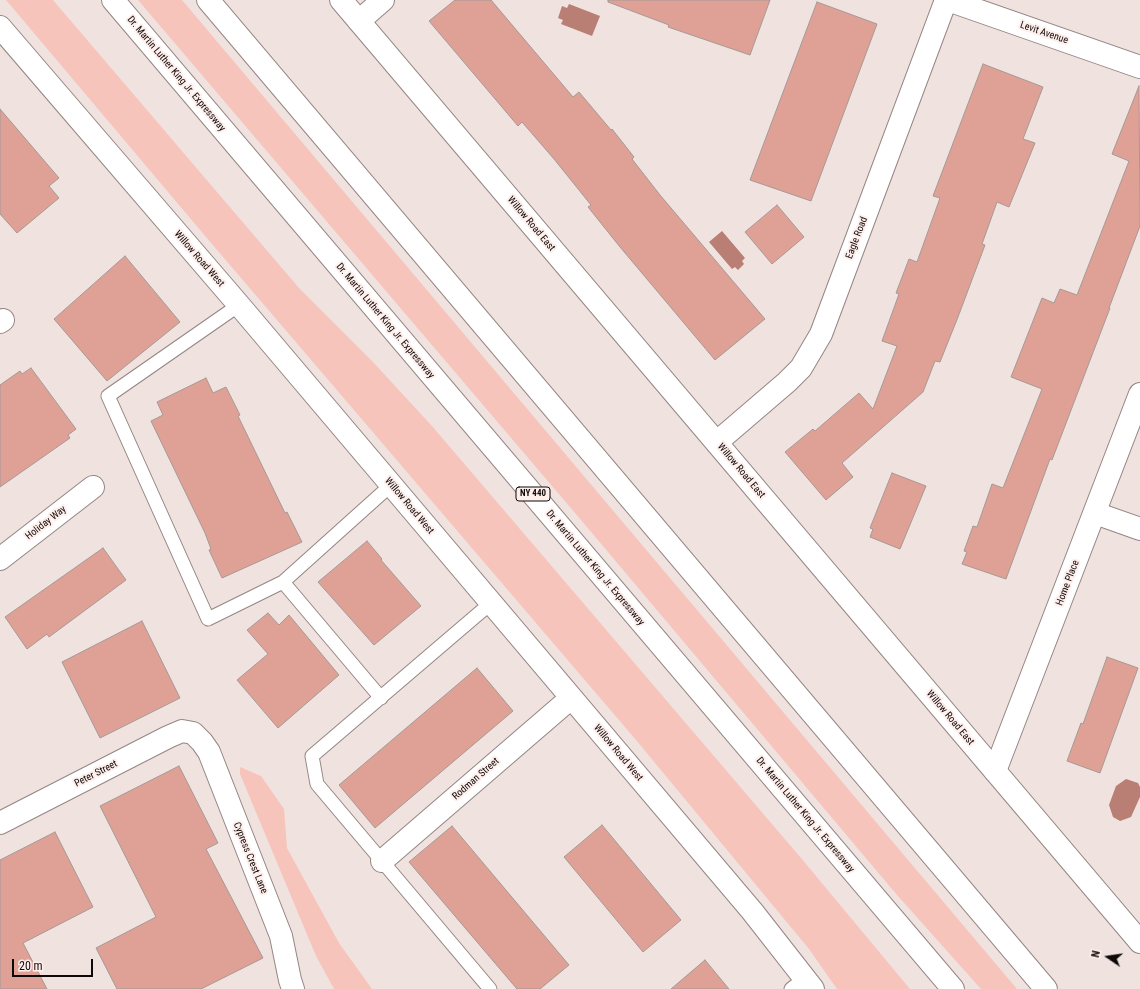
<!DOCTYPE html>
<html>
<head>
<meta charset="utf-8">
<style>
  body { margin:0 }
  #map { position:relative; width:1140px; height:989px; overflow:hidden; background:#f0e2df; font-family:"Roboto Condensed",sans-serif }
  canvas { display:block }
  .north { position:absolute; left:1088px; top:937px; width:40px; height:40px; -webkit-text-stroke:3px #feefec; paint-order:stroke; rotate:283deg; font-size:11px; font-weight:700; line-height:16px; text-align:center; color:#0f0a09 }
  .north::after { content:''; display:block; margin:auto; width:14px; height:18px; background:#0f0a09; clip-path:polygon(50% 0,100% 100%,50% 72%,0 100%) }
  .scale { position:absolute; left:12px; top:959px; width:81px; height:18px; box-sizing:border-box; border:2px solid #0f0a09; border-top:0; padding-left:5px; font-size:12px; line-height:14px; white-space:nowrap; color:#0f0a09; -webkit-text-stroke:3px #feefec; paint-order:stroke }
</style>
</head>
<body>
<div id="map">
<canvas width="1140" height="989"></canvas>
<div class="north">N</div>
<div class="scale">20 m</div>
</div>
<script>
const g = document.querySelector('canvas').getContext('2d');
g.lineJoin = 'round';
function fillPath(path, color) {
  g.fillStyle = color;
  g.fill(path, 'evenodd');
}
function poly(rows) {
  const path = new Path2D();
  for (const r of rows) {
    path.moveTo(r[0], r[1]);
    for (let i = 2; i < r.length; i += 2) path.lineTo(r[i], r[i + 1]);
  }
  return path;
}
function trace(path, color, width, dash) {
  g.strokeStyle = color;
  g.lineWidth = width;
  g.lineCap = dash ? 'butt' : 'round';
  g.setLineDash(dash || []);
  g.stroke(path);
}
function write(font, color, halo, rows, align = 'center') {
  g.font = font + ' "Roboto Condensed",sans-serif';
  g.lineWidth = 4;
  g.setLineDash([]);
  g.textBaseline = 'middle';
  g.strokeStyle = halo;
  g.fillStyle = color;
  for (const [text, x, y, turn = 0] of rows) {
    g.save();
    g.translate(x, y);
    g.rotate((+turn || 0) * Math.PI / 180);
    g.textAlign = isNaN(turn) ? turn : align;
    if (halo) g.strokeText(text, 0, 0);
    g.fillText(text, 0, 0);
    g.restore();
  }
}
const green = poly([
  [6,0,53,0,299,288,372,361,432,426,801,858,910,989,837,989,809,949,636,740,206,237],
  [138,0,182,0,1017,989,981,989,897,895,581,520],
  [240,767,261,776,284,809,287,848,339,943,372,989,334,989,316,956,240,774]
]);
const water = poly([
  [569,4,600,16,592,36,561,24,563,20,558,18,562,6,567,8],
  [722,231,745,258,742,261,744,264,738,270,735,267,732,269,709,242],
  [1126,779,1138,783,1140,787,1140,797,1131,817,1120,821,1113,817,1109,805,1116,786]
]);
const building = poly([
  [455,0,491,0,573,97,579,92,611,130,612,129,634,157,632,159,660,195,765,319,715,360,620,247,588,207,591,205,554,159,522,122,518,126,429,21,455,0],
  [608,0,770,0,750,55,668,27,669,25,608,2,608,0],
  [817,2,877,24,811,201,750,180,817,2],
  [983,64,1043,87,1023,139,1035,143,1009,207,997,202,982,244,985,245,958,317,940,362,935,361,923,392,842,463,853,477,826,500,785,452,813,429,815,431,859,393,873,409,897,346,882,341,899,294,896,293,909,259,917,262,940,198,933,196,983,64],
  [1139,86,1140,226,1109,308,1110,308,1052,460,1050,459,1006,579,962,564,967,552,964,551,973,526,977,527,992,484,1003,488,1042,389,1011,377,1042,298,1054,303,1060,289,1077,295,1129,161,1112,154,1139,86],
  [0,109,59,178,49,186,59,198,17,233,0,214,0,109],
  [777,205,804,237,772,264,745,232,777,205],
  [125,256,180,322,107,381,54,319,125,256],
  [31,368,76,429,68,435,70,438,0,487,0,385,20,371,22,374,31,368],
  [206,378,213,393,226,387,240,415,238,416,285,513,287,512,302,542,222,578,209,550,211,549,205,533,151,421,163,415,157,402,206,378],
  [892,473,926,486,900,549,870,537,873,529,870,528,892,473],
  [367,541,382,559,381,560,421,606,374,645,318,582,367,541],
  [103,548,126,580,49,637,47,634,27,649,5,617,103,548],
  [268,613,279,625,289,615,339,675,278,728,237,680,268,654,247,630,268,613],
  [142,621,180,698,100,738,62,662,142,621],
  [1107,657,1138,668,1100,773,1067,761,1081,723,1083,724,1107,657],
  [477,668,513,711,375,828,339,785,477,668],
  [179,766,218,843,206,849,263,958,201,989,117,989,96,948,156,917,100,806,179,766],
  [602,825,681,920,643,952,564,857,602,825],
  [452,826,569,965,540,989,517,989,409,862,452,826],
  [55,832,93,907,23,943,47,989,0,989,0,860,55,832],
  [705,960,729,989,671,989,705,960]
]);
const lane = poly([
  [239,305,108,396,208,619,283,582,391,485],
  [283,582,381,698],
  [490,989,317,784,312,756,491,603],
  [791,989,805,978]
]);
const street = poly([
  [948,0,1140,67],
  [359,21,383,0],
  [0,322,3,320],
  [717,442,787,382,801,368,821,334,946,0],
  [1095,513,1140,529],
  [0,559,93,487],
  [995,771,1140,394],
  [0,823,168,737,182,731,193,733,202,742,209,752,281,936,290,980,293,989],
  [382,861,571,698]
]);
const secondary = poly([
  [341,0,1140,942],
  [0,27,239,305,752,911,813,989]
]);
const highway = poly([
  [113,0,953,989],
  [208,0,1046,989]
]);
const shields = [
  [533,494,34]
];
const shieldNames = [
  ["NY 440",533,494]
];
const streetNames = [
  ["Levit Avenue",1044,33,19],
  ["Dr. Martin Luther King Jr. Expressway",176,74,50],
  ["Willow Road East",531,224,50],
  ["Eagle Road",857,238,-69],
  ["Willow Road West",199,259,49],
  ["Dr. Martin Luther King Jr. Expressway",385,321,50],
  ["Willow Road East",741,471,50],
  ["Willow Road West",409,506,50],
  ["Holiday Way",46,523,-38],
  ["Dr. Martin Luther King Jr. Expressway",595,568,50],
  ["Home Place",1068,583,-69],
  ["Willow Road East",950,718,50],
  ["Willow Road West",618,753,50],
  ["Peter Street",96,774,-27],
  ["Rodman Street",476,779,-41],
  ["Dr. Martin Luther King Jr. Expressway",805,815,50],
  ["Cypress Crest Lane",250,858,68]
];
fillPath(green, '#f7c4bb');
fillPath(water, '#b97e74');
fillPath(building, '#dfa196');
trace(building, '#a69895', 1);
trace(lane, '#948684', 15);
trace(street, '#948684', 24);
trace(secondary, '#948684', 24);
trace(highway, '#948684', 24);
trace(lane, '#fff', 13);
trace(street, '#fff', 22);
trace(secondary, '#fff', 22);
trace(highway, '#fff', 22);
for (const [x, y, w] of shields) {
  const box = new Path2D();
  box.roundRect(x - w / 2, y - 7, w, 14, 3);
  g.fillStyle = '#feefec';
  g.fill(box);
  trace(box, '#0f0a09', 1);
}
write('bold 9px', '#0f0a09', null, shieldNames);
write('10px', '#0f0a09', '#feefec', streetNames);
</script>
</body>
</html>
